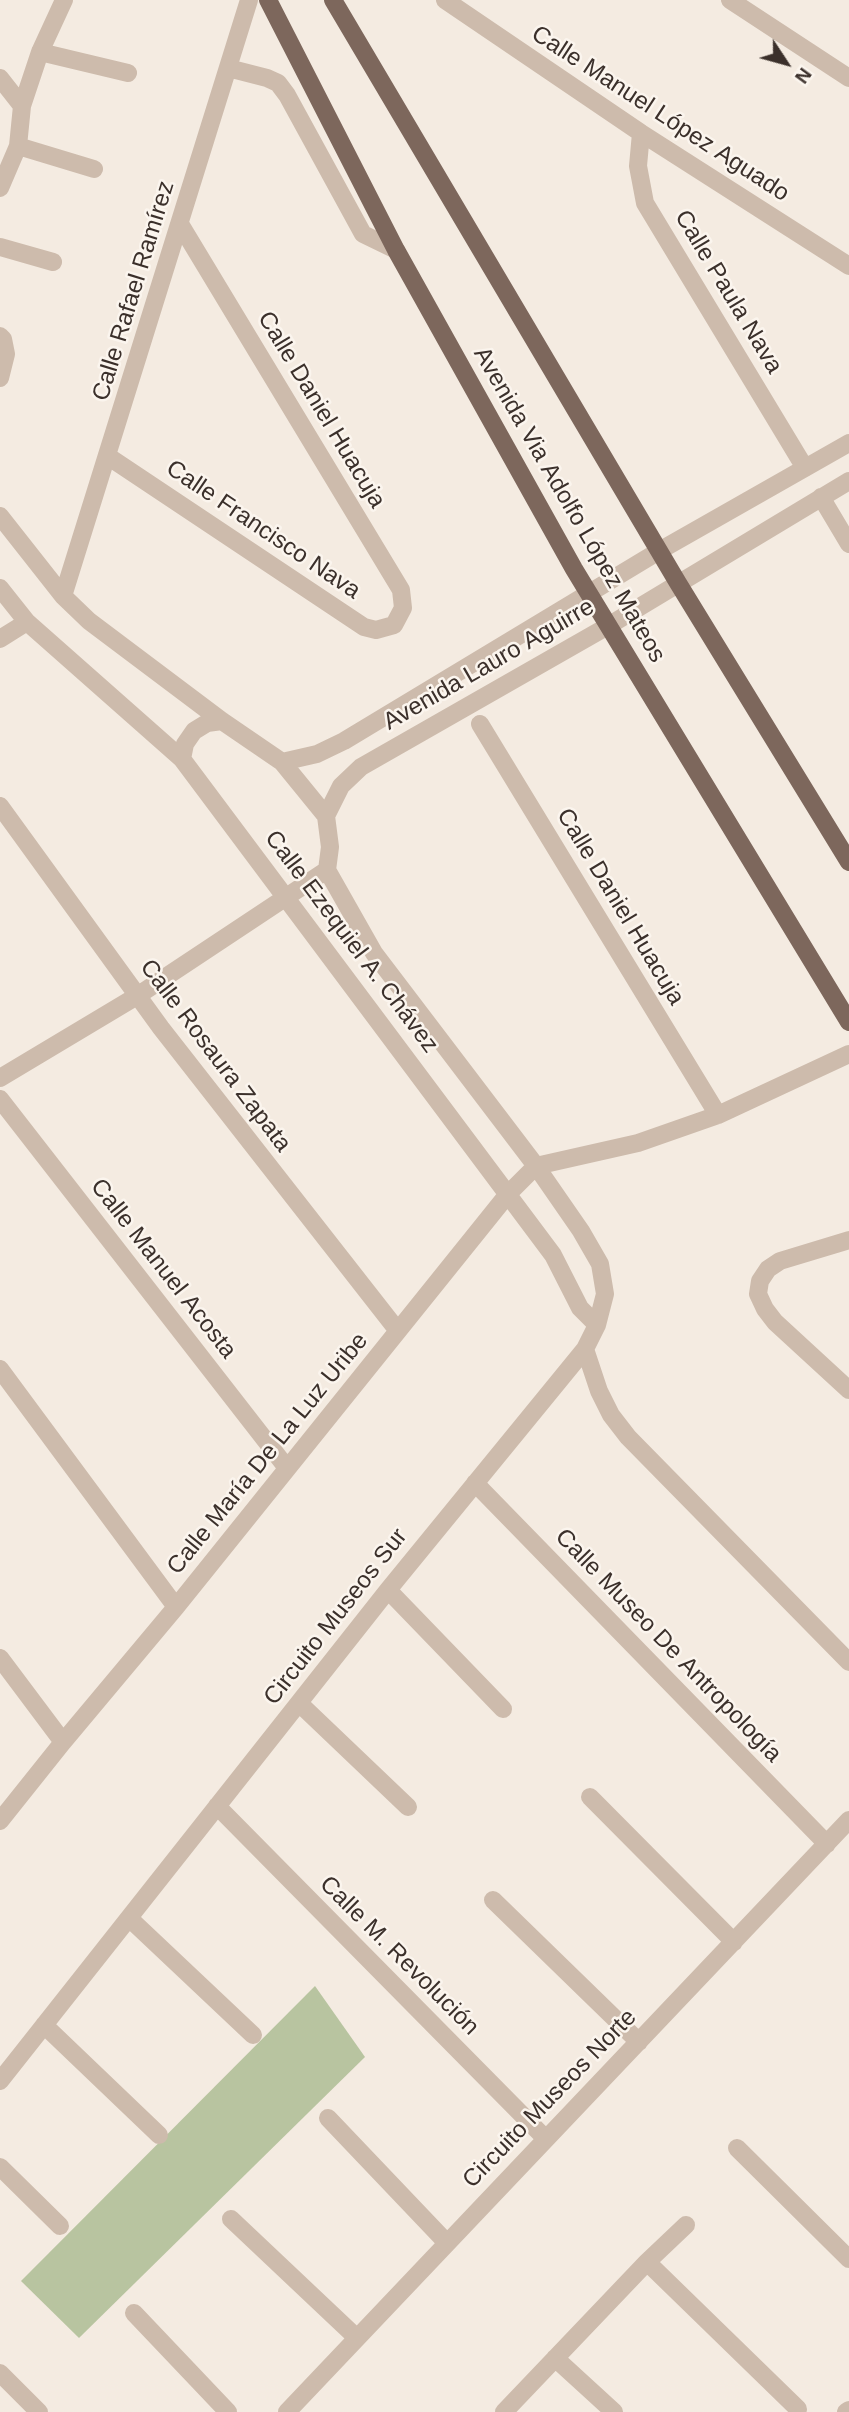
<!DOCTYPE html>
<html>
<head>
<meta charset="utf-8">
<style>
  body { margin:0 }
  #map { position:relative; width:849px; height:2412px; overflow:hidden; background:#f4ebe1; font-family:Arial,sans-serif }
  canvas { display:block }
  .north { position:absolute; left:751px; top:28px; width:70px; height:70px; -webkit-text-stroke:5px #fbf5ee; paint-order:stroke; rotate:126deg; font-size:19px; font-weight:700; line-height:28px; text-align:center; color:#3b302b }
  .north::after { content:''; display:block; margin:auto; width:24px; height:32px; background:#3b302b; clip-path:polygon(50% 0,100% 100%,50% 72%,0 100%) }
</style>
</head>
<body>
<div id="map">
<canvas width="849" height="2412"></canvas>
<div class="north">N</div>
</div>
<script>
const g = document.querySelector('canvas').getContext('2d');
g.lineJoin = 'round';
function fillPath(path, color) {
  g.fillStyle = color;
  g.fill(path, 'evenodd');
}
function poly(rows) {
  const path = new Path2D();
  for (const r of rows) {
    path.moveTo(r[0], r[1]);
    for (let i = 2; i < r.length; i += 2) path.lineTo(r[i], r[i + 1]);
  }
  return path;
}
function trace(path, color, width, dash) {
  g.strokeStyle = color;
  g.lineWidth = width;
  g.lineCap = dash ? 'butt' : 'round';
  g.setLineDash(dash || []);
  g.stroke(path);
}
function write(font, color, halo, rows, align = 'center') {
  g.font = font + ' Arial,sans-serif';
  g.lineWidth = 5;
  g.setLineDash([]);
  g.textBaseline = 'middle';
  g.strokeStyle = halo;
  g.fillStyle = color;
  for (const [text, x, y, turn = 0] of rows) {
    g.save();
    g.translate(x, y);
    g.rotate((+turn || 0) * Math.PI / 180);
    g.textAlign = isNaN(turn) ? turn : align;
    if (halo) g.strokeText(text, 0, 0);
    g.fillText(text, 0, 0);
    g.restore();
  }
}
const green = poly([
  [315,1986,365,2057,79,2338,21,2281]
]);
const minor = poly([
  [445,0,641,133,849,266],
  [730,0,849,78],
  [40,52,128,73],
  [228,68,267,78,278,83,287,95,363,234,396,250],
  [0,78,22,106],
  [641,133,638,166,645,203,805,468],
  [18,146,94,169],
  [0,188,18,146,22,106,40,52,64,0],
  [0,247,53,262],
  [0,336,3,339,6,354,0,378],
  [109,457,364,627,376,630,394,625,403,608,401,590,180,224],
  [821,497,849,544],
  [0,516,63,596,89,621,222,721,282,762,326,816],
  [0,588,27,622,182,759,553,1255,580,1308,597,1325],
  [63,596,249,0],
  [0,639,27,622],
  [480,724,718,1115],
  [182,759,185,744,194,731,207,723,222,721],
  [282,762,317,754,344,741,659,551,849,443],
  [0,806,161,1028,398,1331],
  [327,870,330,847,326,816,341,786,361,767,608,626,849,481],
  [0,1078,137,996,327,870],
  [0,1099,287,1468],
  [849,1240,780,1261,768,1269,760,1281,758,1294,765,1309,775,1322,849,1390],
  [585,1349,599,1391,611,1415,628,1437,849,1662],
  [0,1369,176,1607],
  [475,1483,827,1844],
  [388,1590,503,1709],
  [0,1658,63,1742],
  [300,1704,408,1807],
  [590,1797,734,1942],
  [217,1806,546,2139],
  [0,1821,63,1742,176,1607,508,1194,536,1166,638,1143,718,1115,849,1054],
  [493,1900,639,2042],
  [129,1918,253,2035],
  [44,2025,159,2135],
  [0,2081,388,1590,585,1349,597,1325,605,1294,600,1264,581,1231,536,1166,374,953,327,870],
  [328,2118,447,2243],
  [737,2148,849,2259],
  [0,2167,60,2226],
  [231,2219,357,2338],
  [647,2262,798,2409],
  [134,2313,228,2412],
  [555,2358,614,2412],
  [0,2373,39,2412],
  [287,2412,849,1820],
  [504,2412,647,2262,686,2225],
  [846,2412,849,2410]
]);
const major = poly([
  [268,0,396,250,574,569,849,1022],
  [333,0,678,583,849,862]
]);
const streetNames = [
  ["Calle Manuel López Aguado",660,114,33],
  ["Calle Rafael Ramírez",134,291,-73],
  ["Calle Paula Nava",728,292,59],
  ["Calle Daniel Huacuja",321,410,59],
  ["Avenida Via Adolfo López Mateos",569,505,60],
  ["Calle Francisco Nava",263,530,34],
  ["Avenida Lauro Aguirre",489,665,-30],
  ["Calle Daniel Huacuja",620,907,59],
  ["Calle Ezequiel A. Chávez",351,942,53],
  ["Calle Rosaura Zapata",215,1056,53],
  ["Calle Manuel Acosta",163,1269,52],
  ["Calle María De La Luz Uribe",268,1454,-51],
  ["Circuito Museos Sur",336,1617,-52],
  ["Calle Museo De Antropología",668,1646,46],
  ["Calle M. Revolución",399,1956,45],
  ["Circuito Museos Norte",550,2099,-46]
];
fillPath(green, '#b8c4a0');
trace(minor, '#cdbbac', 18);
trace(major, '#7d675c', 18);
write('24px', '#3b302b', '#fbf5ee', streetNames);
</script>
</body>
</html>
